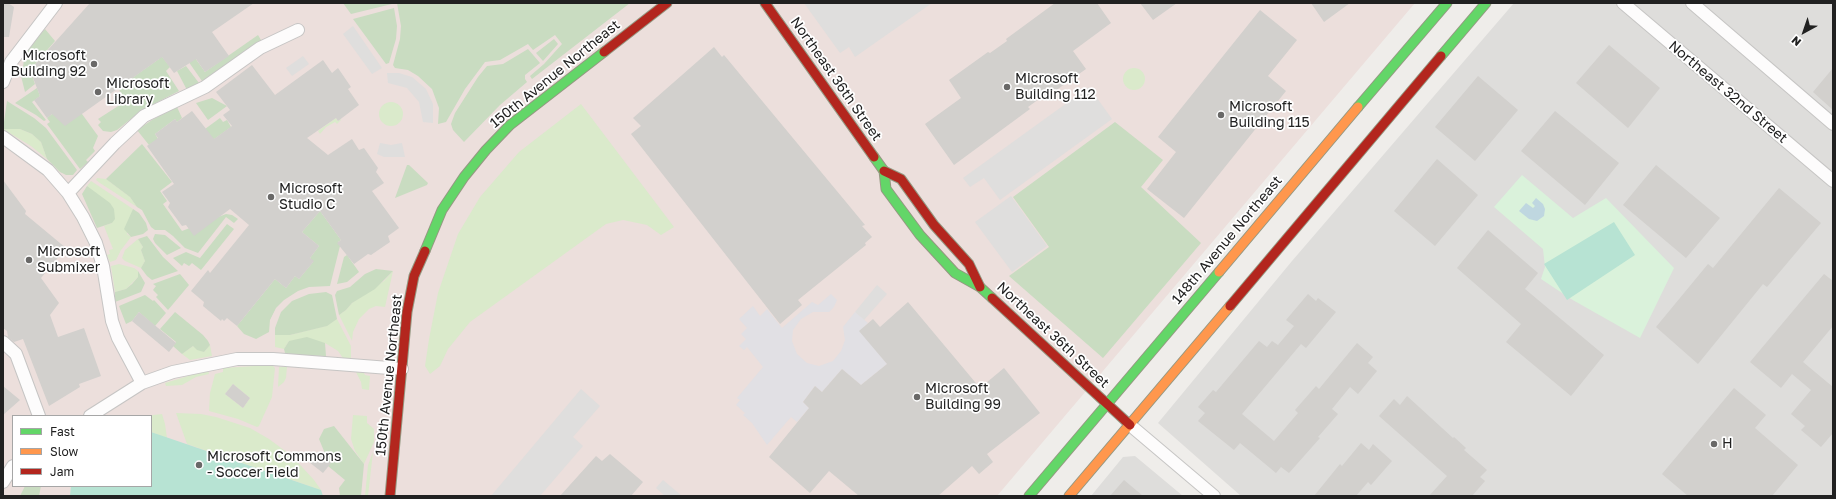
<!DOCTYPE html>
<html>
<head>
<meta charset="utf-8">
<style>
  body { margin:0 }
  #map { position:relative; width:1836px; height:499px; overflow:hidden; background:#efedea; font-family:"Golos Text",sans-serif }
  canvas { display:block }
  .frame { position:absolute; inset:0; border:4px solid #212121; pointer-events:none }
  .legend { position:absolute; left:12px; top:415px; width:140px; height:72px; box-sizing:border-box; background:#fff; border:1px solid #a6a6a6; margin:0; padding:5px 7px; list-style:none; font-size:12px; color:#212121 }
  .legend li { display:flex; align-items:center; gap:8px; height:20px }
  .legend b { width:20px; border:1px solid #a6a6a6 }
  .north { position:absolute; left:1784px; top:12px; width:40px; height:40px; -webkit-text-stroke:3px #fff; paint-order:stroke; rotate:220deg; font-size:11px; font-weight:700; line-height:16px; text-align:center; color:#212121 }
  .north::after { content:''; display:block; margin:auto; width:14px; height:18px; background:#212121; clip-path:polygon(50% 0,100% 100%,50% 72%,0 100%) }
</style>
</head>
<body>
<div id="map">
<canvas width="1836" height="499"></canvas>
<div class="frame"></div>
<ul class="legend">
<li><b style="height:5px;background:#63d668"></b>Fast</li>
<li><b style="height:5px;background:#ff974d"></b>Slow</li>
<li><b style="height:5px;background:#b3261e"></b>Jam</li>
</ul>
<div class="north">N</div>
</div>
<script>
const g = document.querySelector('canvas').getContext('2d');
g.lineJoin = 'round';
function fillPath(path, color) {
  g.fillStyle = color;
  g.fill(path, 'evenodd');
}
function poly(rows) {
  const path = new Path2D();
  for (const r of rows) {
    if (r.length === 3) {
      path.moveTo(r[0] + r[2], r[1]);
      path.arc(r[0], r[1], r[2], 0, 2 * Math.PI);
      continue;
    }
    path.moveTo(r[0], r[1]);
    for (let i = 2; i < r.length; i += 2) path.lineTo(r[i], r[i + 1]);
  }
  return path;
}
function trace(path, color, width, dash) {
  g.strokeStyle = color;
  g.lineWidth = width;
  g.lineCap = dash ? 'butt' : 'round';
  g.setLineDash(dash || []);
  g.stroke(path);
}
function write(font, color, halo, rows, align = 'center') {
  g.font = font + ' "Golos Text",sans-serif';
  g.lineWidth = 3.5;
  g.setLineDash([]);
  g.textBaseline = 'middle';
  g.strokeStyle = halo;
  g.fillStyle = color;
  for (const [text, x, y, turn = 0] of rows) {
    g.save();
    g.translate(x, y);
    g.rotate((+turn || 0) * Math.PI / 180);
    g.textAlign = isNaN(turn) ? turn : align;
    if (halo) g.strokeText(text, 0, 0);
    g.fillText(text, 0, 0);
    g.restore();
  }
}
const residential = poly([
  [1514,3,1833,3,1833,496,1241,496,1158,423,1292,261],
  [1135,456,1183,496,1091,496,1123,457]
]);
const commercial = poly([
  [3,3,1415,3,997,496,3,496],
  [13,416,151,416,151,486,13,486]
]);
const grass = poly([
  [1134,79,11],
  [391,114,12],
  [581,104,674,227,661,235,647,225,623,220,606,224,470,322,448,349,440,366,430,374,425,366,429,339,438,293,458,234,480,197,519,152],
  [336,118,338,121,340,119,341,120,337,124,335,122,326,127,320,134,318,131],
  [3,129,20,129,32,134,41,142,47,159,31,146],
  [97,178,106,179,130,197,137,207,100,183,96,180],
  [91,181,133,209,127,234,131,237,121,250,116,260,110,262,107,255,110,254,109,250,113,249,104,226,112,223,87,186],
  [138,239,143,247,141,250,145,261,141,268,125,261,122,258,125,250],
  [119,264,134,268,138,271,138,277,126,289,115,292,111,266],
  [393,271,385,307,376,306,369,309,359,319,353,332,352,341,339,315,346,310,352,303,384,281],
  [337,319,351,346,351,358,343,358,338,351,325,343,289,341,284,349,275,347,275,335,290,335,326,326],
  [210,345,212,356,190,360,182,354,193,346,204,352],
  [255,366,273,366,275,368,272,397,259,426,257,427,238,419,209,411,210,393,215,374,223,372,223,368],
  [233,384,250,398,243,408,225,394],
  [279,367,287,367,286,378,284,382,278,387],
  [208,370,209,374,196,377,182,385,166,386,165,383],
  [356,372,364,373,365,375,370,376,369,390,362,389,361,382],
  [176,413,201,414,216,417,250,428,269,439,292,456,314,480,321,490,187,444],
  [162,414,165,424,167,438,151,432,151,416,145,416],
  [353,415,367,416,367,423,374,429,374,442,364,464,355,451,351,439],
  [373,452,368,496,365,496,368,465]
]);
const forest = poly([
  [343,3,396,3,351,14],
  [397,3,630,3,532,79,530,76,544,64,562,44,555,35,533,50,528,44,500,60,485,62,465,89,446,122,438,124,439,108,432,89,418,76,408,70,395,68,393,65,400,39,401,26],
  [394,8,397,26,396,39,389,63,386,64,353,19],
  [45,29,55,41,30,70,35,84,25,92,20,72,23,67,25,52],
  [258,35,261,40,202,81,186,58,188,48,205,72],
  [554,39,558,44,543,61,536,53],
  [528,49,540,63,525,75,525,79,527,82,500,105,464,142,453,130,451,124,455,113,478,77,487,66,503,64],
  [160,54,170,67,166,71,179,91,142,110,117,130,111,132,103,131,98,125,101,122,98,119,126,101,118,88,159,59],
  [186,66,199,83,187,90,177,71],
  [37,88,40,96,32,102,46,120,44,121,36,115,15,103],
  [212,98,227,106,208,120,196,103],
  [7,101,34,118,46,128,77,170,73,175,66,175,60,172,47,159,41,142,32,134,20,129,3,129],
  [177,107,182,118,177,122,175,119,155,134,158,139,149,145,137,130,152,120],
  [52,114,82,114,98,136,93,148,95,151,86,160,88,162,80,169,47,124,50,122,47,118],
  [220,118,223,122,227,120,231,127,210,142,205,129],
  [1115,122,1163,160,1141,187,1201,243,1103,358,1009,276,1049,247,1013,197],
  [142,144,172,182,160,191,167,201,163,204,182,231,226,214,232,215,238,219,234,223,226,217,198,253,185,248,173,236,165,230,155,230,151,227,142,210,137,207,130,197,106,179],
  [407,165,409,165,428,183,427,185,395,198],
  [87,186,110,203,114,209,115,219,112,223,97,228,82,194],
  [133,209,139,213,146,223,148,230,143,234,131,237,124,229],
  [320,211,341,240,338,242,340,246,330,286,309,287,298,291,284,300,276,308,270,320,269,332,256,339,244,334,237,326,275,279,286,288,295,276,299,279,313,262,310,258,319,246,302,232],
  [227,224,234,229,201,270,192,263,189,266,184,263,182,266,173,258,186,252,200,258],
  [155,234,165,235,181,248,167,255,155,243,153,239],
  [147,236,163,257,178,271,152,280,147,276,141,268,145,261,141,250,143,247,138,239],
  [347,255,359,272,347,282,337,284,344,257],
  [376,269,393,271,375,289,352,303,346,310,339,315,335,295,337,291,350,287,365,274],
  [138,271,145,283,141,292,115,302,115,292,126,289,132,284,138,277],
  [180,274,189,285,168,310,156,297,158,295,153,290,156,286,153,284],
  [326,292,332,295,337,319,327,326,290,335,275,335,275,328,281,312,292,301,309,294],
  [145,295,153,301,154,300,166,313,155,326,139,312,132,321,126,324,119,306],
  [175,312,203,335,208,341,210,345,204,352,197,350,193,346,182,354,173,346,176,342,160,329],
  [307,337,325,343,326,356,287,355,285,353,284,349,289,341],
  [334,426,364,464,361,496,340,496,339,488,345,480,328,466,326,456,319,439,324,429],
  [25,486,41,486,39,496,20,496]
]);
const park = poly([
  [1522,175,1573,218,1606,198,1674,268,1640,338,1571,299,1541,279,1545,267,1543,249,1494,207]
]);
const pitch = poly([
  [1614,222,1635,255,1567,300,1544,264],
  [151,432,321,490,323,496,70,496,71,486,151,486]
]);
const parking = poly([
  [804,3,932,3,855,57,849,47,840,53],
  [353,26,382,68,372,74,343,34],
  [303,56,309,64,292,76,286,68],
  [387,73,399,73,412,77,426,89,433,104,433,123,423,122,419,102,407,88,388,83],
  [1089,87,1112,119,1000,200,984,178,970,187,963,178],
  [380,143,391,145,402,143,405,157,384,157,377,154],
  [1011,196,1047,246,1012,272,975,222],
  [877,285,887,294,864,320,855,312],
  [581,389,600,406,573,437,583,446,540,496,491,496],
  [663,480,682,496,665,496,656,488]
]);
const plaza = poly([
  [831,294,837,300,834,307,829,312,813,312,801,319,793,330,792,341,797,354,807,363,819,366,833,361,841,351,845,340,843,327,855,312,868,323,860,331,887,364,861,385,842,369,822,392,815,386,803,402,809,408,797,422,791,417,767,445,752,423,743,415,745,413,736,405,740,400,737,398,763,367,747,347,744,350,739,346,746,339,741,334,747,328,739,319,753,306,760,316,767,309,782,328,812,302,818,305]
]);
const water = poly([
  [1536,198,1543,204,1545,209,1544,216,1537,221,1529,219,1519,211,1526,203,1533,208,1535,206,1532,203]
]);
const building = poly([
  [3,3,8,3,14,7,9,37,3,37],
  [90,3,254,3,212,32,229,56,205,72,196,59,174,73,162,57,65,126,52,114,47,118,34,100,40,96,30,70],
  [1055,3,1097,3,1111,23,1073,51,1086,69,1048,96,1046,94,1028,107,1030,109,954,165,925,124,961,98,949,80,988,52,990,53,1007,41,1006,39],
  [1140,3,1177,3,1153,20],
  [1311,3,1350,3,1324,22],
  [1260,10,1297,40,1268,76,1286,91,1184,218,1147,189,1176,152,1158,137],
  [1609,45,1660,88,1628,128,1576,83],
  [714,47,722,57,724,55,846,202,865,225,862,226,872,237,865,243,866,245,798,300,802,305,780,324,631,134,641,126,633,118],
  [323,60,332,73,338,68,351,87,348,89,359,105,338,121,336,118,307,138,328,155,352,139,359,150,364,148,378,168,376,172,384,183,372,191,399,228,388,236,390,242,371,255,368,254,354,264,337,243,341,240,320,211,302,232,319,246,310,258,314,261,299,279,295,276,286,288,275,279,237,326,227,318,224,321,222,319,221,321,203,306,204,302,191,291,208,270,210,273,249,225,230,209,194,236,186,225,182,226,168,207,170,203,162,192,174,184,147,146,158,138,155,134,175,119,177,122,192,111,214,139,232,126,223,115,230,110,216,92,252,65,275,95],
  [1833,68,1833,110,1813,92],
  [1478,76,1518,110,1475,161,1435,127],
  [1555,111,1619,163,1585,205,1521,151],
  [1437,159,1478,195,1435,246,1394,211],
  [1656,165,1720,218,1686,258,1623,205],
  [3,180,26,211,25,214,66,248,41,278,59,303,50,315,58,337,84,328,101,376,79,384,80,387,49,406,23,339,14,342,8,337,7,331,3,328],
  [1779,188,1821,223,1767,287,1763,284,1698,364,1656,327,1708,264,1713,268],
  [1488,230,1538,273,1525,289,1604,355,1571,396,1506,342,1521,324,1457,268],
  [1824,274,1833,281,1833,326,1803,362,1833,387,1833,433,1821,447,1801,430,1805,426,1791,414,1811,390,1792,374,1781,388,1750,362],
  [1308,294,1316,301,1318,298,1336,312,1306,348,1301,344,1242,414,1274,441,1298,413,1295,410,1316,386,1319,389,1357,343,1373,357,1368,363,1377,371,1358,394,1350,387,1332,409,1338,414,1318,437,1320,438,1289,473,1281,467,1276,473,1240,443,1234,450,1198,421,1205,413,1198,407,1213,390,1216,392,1259,341,1267,347,1272,341,1278,345,1294,326,1286,320],
  [908,302,980,388,1004,368,1040,413,987,454,993,462,979,474,972,466,938,496,859,496,829,471,810,493,769,457,809,408,803,402,815,386,822,392,842,369,861,385,887,364,859,331,873,319,880,327],
  [139,312,176,343,169,352,132,321],
  [233,384,250,398,243,408,225,394],
  [3,386,20,400,3,415],
  [1734,388,1766,415,1755,428,1798,465,1772,496,1688,496,1662,474],
  [1407,396,1453,438,1454,437,1466,448,1464,450,1487,470,1480,477,1485,481,1472,496,1429,496,1447,476,1379,416,1394,399,1400,405],
  [1361,443,1369,450,1373,444,1392,461,1371,485,1368,482,1356,496,1314,496,1340,464,1342,466],
  [317,452,331,463,323,473,309,462],
  [610,454,643,482,631,496,560,496,596,456,602,461],
  [1124,480,1143,496,1110,496]
]);
const street = poly([
  [1623,3,1833,181],
  [1692,3,1833,124],
  [3,82,11,62,56,3],
  [3,137,48,170,68,193,83,217,96,243,103,266,112,321,118,338,142,383],
  [68,193,115,143,144,116,205,87,260,48,298,30],
  [3,342,16,354,39,416],
  [90,416,142,383,173,372,237,359,273,359,402,369],
  [1130,425,1214,496],
  [3,482,13,466]
]);
const fast = poly([
  [1441,56,1486,3],
  [1358,107,1447,3],
  [874,157,884,171,886,189,920,235,955,273,980,287,992,298],
  [425,251,442,210,464,177,486,150,510,125,604,52],
  [1029,496,1219,272]
]);
const slow = poly([
  [1219,272,1358,107],
  [1069,496,1230,306]
]);
const jam = poly([
  [765,3,874,157],
  [604,52,667,3],
  [884,171,901,179,934,225,969,264,980,287],
  [992,298,1130,425],
  [1230,306,1441,56],
  [390,496,407,312,414,276,425,251]
]);
const markers = [
  [94,64,4,"#696867"],
  [1007,87,4,"#696867"],
  [98,92,4,"#696867"],
  [1221,115,4,"#696867"],
  [271,197,4,"#696867"],
  [29,260,4,"#696867"],
  [917,397,4,"#696867"],
  [1714,444,4,"#696867"],
  [199,465,4,"#696867"]
];
const poiNames = [
  ["Microsoft",86,56,"right"],
  ["Building 92",86,72,"right"],
  ["Microsoft",1015,79],
  ["Building 112",1015,95],
  ["Microsoft",106,84],
  ["Library",106,100],
  ["Microsoft",1229,107],
  ["Building 115",1229,123],
  ["Microsoft",279,189],
  ["Studio C",279,205],
  ["Microsoft",37,252],
  ["Submixer",37,268],
  ["Microsoft",925,389],
  ["Building 99",925,405],
  ["H",1722,444],
  ["Microsoft Commons",207,457],
  ["- Soccer Field",207,473]
];
const streetNames = [
  ["150th Avenue Northeast",555,74,-39],
  ["Northeast 36th Street",836,79,55],
  ["Northeast 32nd Street",1728,92,40],
  ["148th Avenue Northeast",1227,240,-50],
  ["Northeast 36th Street",1053,335,43],
  ["150th Avenue Northeast",389,375,-84]
];
fillPath(residential, '#dedddb');
fillPath(commercial, '#ecdfdc');
fillPath(grass, '#daeacb');
fillPath(forest, '#c9dcc1');
fillPath(park, '#daf2db');
fillPath(pitch, '#b7e3d3');
fillPath(parking, '#dfdedd');
fillPath(plaza, '#e1e0e4');
fillPath(water, '#bfd7e0');
fillPath(building, '#d2d0cd');
trace(street, '#c6c5c4', 14);
trace(fast, '#959882', 11);
trace(slow, '#959882', 11);
trace(jam, '#959882', 11);
trace(street, '#fdfcfc', 12);
trace(fast, '#63d668', 9);
trace(slow, '#ff974d', 9);
trace(jam, '#b3261e', 9);
for (const [x, y, r, color] of markers) {
  const dot = new Path2D();
  dot.arc(x, y, r, 0, 2 * Math.PI);
  g.fillStyle = color;
  g.fill(dot);
  trace(dot, '#fff', 1.5);
}
write('14px', '#212121', '#fff', poiNames, 'left');
write('14px', '#212121', '#fff', streetNames);
</script>
</body>
</html>
